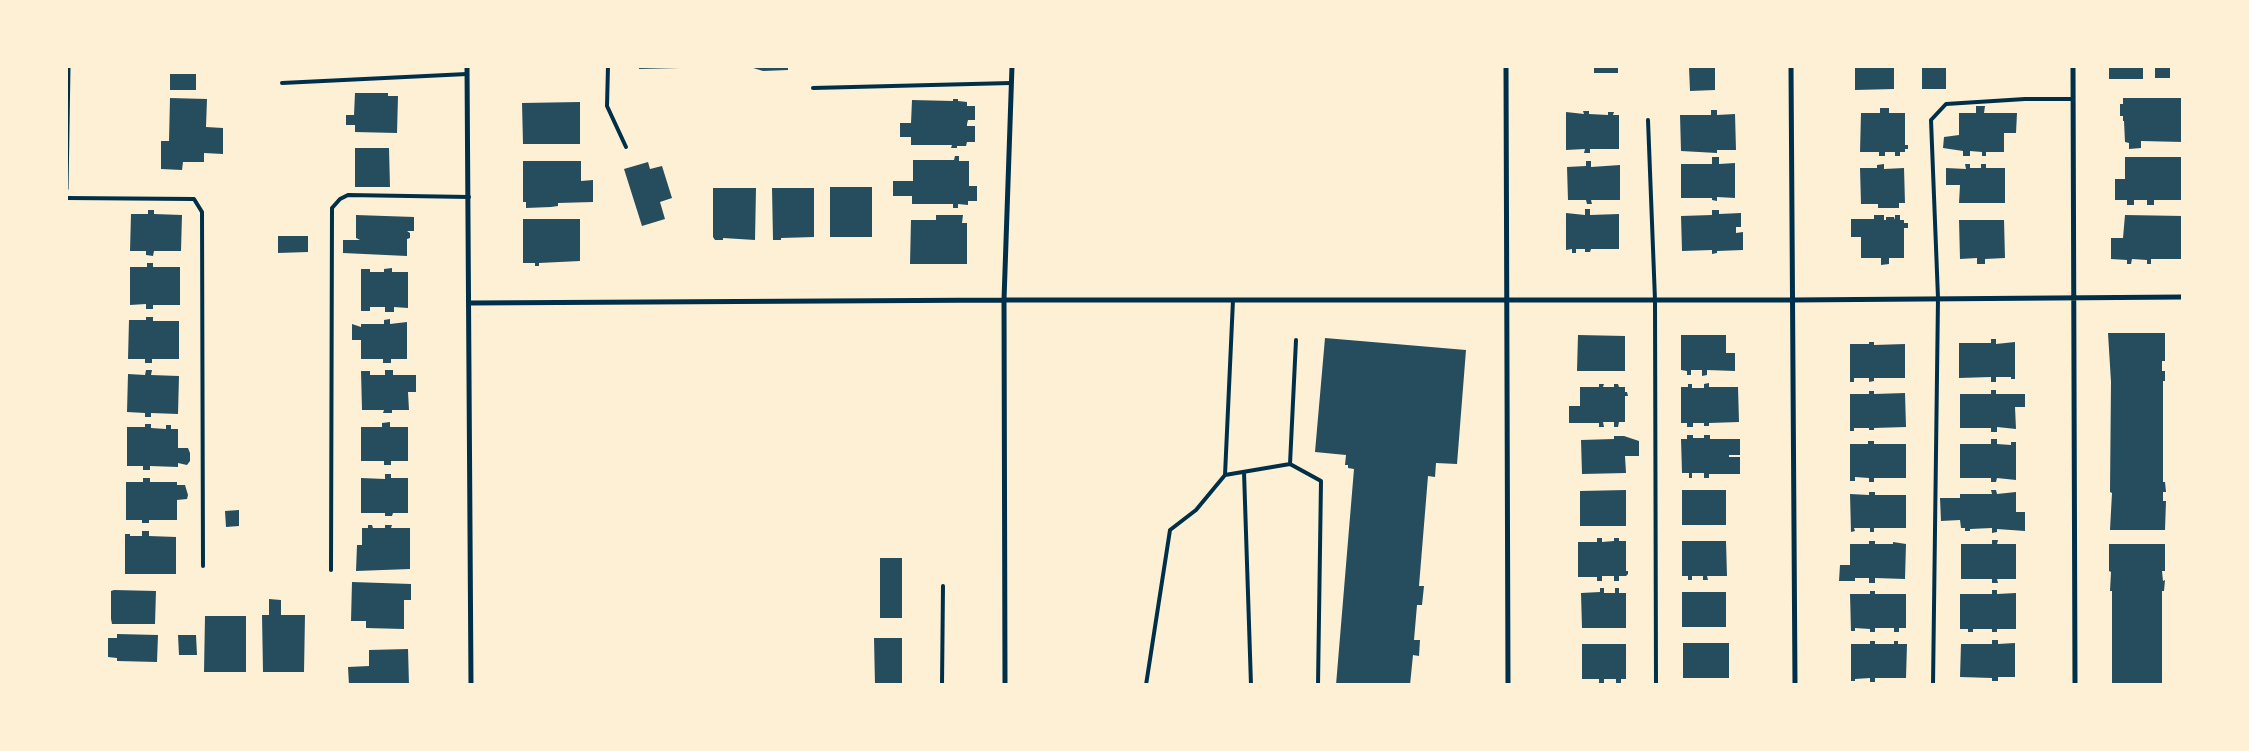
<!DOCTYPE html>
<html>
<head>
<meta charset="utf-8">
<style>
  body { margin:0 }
  #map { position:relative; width:2249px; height:751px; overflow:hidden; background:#fdf0d5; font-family:"Public Sans",sans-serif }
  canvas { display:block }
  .frame { position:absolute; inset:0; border:68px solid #fdf0d5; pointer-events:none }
</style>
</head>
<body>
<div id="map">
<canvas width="2249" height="751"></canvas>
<div class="frame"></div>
</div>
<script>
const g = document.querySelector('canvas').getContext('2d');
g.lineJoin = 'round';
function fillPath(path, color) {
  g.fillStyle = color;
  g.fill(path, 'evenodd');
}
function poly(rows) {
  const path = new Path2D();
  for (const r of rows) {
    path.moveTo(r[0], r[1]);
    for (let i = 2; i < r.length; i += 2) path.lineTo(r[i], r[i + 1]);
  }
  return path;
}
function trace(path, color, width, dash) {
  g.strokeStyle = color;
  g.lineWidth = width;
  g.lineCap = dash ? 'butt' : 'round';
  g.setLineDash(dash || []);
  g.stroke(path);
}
const building = poly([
  [639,66,680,66,680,68,639,69],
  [788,66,788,70,763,71,750,67],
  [1594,66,1618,66,1618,73,1594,73],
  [1715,66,1715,90,1690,91,1689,67],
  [1855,66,1894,66,1894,89,1855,90],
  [1922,66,1946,66,1946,89,1922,89],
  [2109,66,2143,66,2143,79,2109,79],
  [2155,66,2170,66,2170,78,2155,78],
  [170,74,196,74,196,90,170,90],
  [355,93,388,93,388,96,398,96,397,133,355,132,355,125,346,125,346,115,354,115],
  [170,98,207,99,206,127,223,128,223,154,204,153,204,162,183,162,182,170,161,169,161,141,169,141],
  [2123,98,2183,98,2183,142,2141,141,2141,148,2129,149,2129,143,2125,142,2124,121,2123,121,2123,116,2120,116,2120,104,2123,104],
  [953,99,958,99,958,101,967,102,967,106,975,106,975,120,968,120,967,124,967,126,975,126,975,142,967,142,966,146,957,146,957,148,951,148,952,145,911,145,911,137,900,137,900,123,911,123,912,100,953,101],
  [580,102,580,144,523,144,522,103],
  [1976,106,1985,106,1984,113,2017,113,2016,133,2004,133,2004,152,1986,152,1986,156,1982,156,1982,152,1970,151,1970,156,1963,156,1963,151,1943,148,1944,137,1959,135,1959,113,1976,113],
  [1880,108,1889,108,1889,113,1905,113,1905,145,1908,145,1908,149,1905,149,1905,152,1900,152,1900,156,1895,156,1895,152,1885,152,1885,156,1879,156,1879,152,1860,152,1861,113,1880,113],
  [1711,110,1717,110,1717,115,1735,114,1736,150,1717,150,1717,153,1681,151,1680,115,1711,115],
  [1583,111,1589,111,1589,114,1608,115,1608,112,1614,112,1613,115,1619,115,1619,149,1590,149,1590,153,1584,153,1585,149,1566,150,1566,112,1584,114],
  [355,148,389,148,390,187,355,187],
  [955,156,959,156,959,161,969,161,969,186,977,186,977,201,968,201,968,205,958,204,958,208,953,208,953,204,912,204,912,196,893,196,893,181,913,181,913,160,954,160],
  [1712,157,1719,157,1719,164,1735,163,1735,198,1717,197,1717,201,1712,200,1712,198,1681,198,1681,164,1712,164],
  [2125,157,2183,157,2183,200,2154,200,2154,205,2147,205,2147,200,2134,200,2134,205,2127,205,2127,200,2115,200,2115,179,2125,179],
  [523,161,581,161,581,181,593,180,593,202,558,203,558,206,551,207,526,208,526,202,523,202],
  [1586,161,1591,161,1591,167,1620,165,1620,200,1591,200,1592,204,1587,204,1586,200,1568,200,1567,167,1586,166],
  [648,162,650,169,662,166,672,198,660,202,665,219,642,226,624,169],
  [1884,164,1884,169,1904,168,1905,203,1899,203,1899,208,1878,208,1878,204,1861,204,1860,168,1877,168,1877,165],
  [1965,164,1970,164,1970,168,1981,168,1981,164,1986,164,1986,168,2005,168,2005,203,1959,203,1960,185,1946,185,1946,168,1966,169],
  [830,187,872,187,872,237,830,237],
  [713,188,756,188,755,240,723,238,723,240,715,240,713,237],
  [772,188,814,188,814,237,781,238,781,240,773,240],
  [1585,209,1590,209,1590,215,1619,214,1619,249,1591,249,1590,252,1585,252,1585,249,1576,249,1576,253,1572,253,1572,249,1566,250,1566,213,1585,215],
  [148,210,154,210,154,214,182,215,181,251,154,251,153,256,146,255,146,251,130,251,131,214,148,214],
  [1712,210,1719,210,1719,214,1741,213,1741,227,1736,227,1736,233,1743,232,1743,250,1717,251,1717,253,1712,254,1712,250,1682,251,1681,216,1712,215],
  [356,215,414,217,414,231,407,231,410,233,410,238,407,239,407,256,343,253,343,240,360,240,356,238],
  [936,215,963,215,962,223,967,223,967,264,910,264,911,220,936,220],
  [1874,215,1884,215,1884,220,1886,220,1886,217,1894,217,1895,220,1895,215,1900,215,1900,220,1904,220,1904,223,1908,223,1908,228,1904,228,1904,258,1889,258,1889,264,1881,265,1881,258,1861,258,1861,237,1851,237,1851,219,1874,219],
  [2125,215,2183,216,2183,259,2151,259,2151,264,2147,264,2147,260,2132,259,2131,264,2127,264,2127,260,2111,259,2111,238,2123,238],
  [523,219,580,219,580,261,539,263,539,266,535,266,535,263,523,263],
  [1959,220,2004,220,2005,258,1985,259,1985,264,1977,264,1977,258,1960,259],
  [278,236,308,236,308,252,278,253],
  [147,263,153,263,153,267,180,267,180,305,153,305,153,309,146,309,146,304,130,305,130,267,147,267],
  [392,268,392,272,408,272,408,308,394,307,394,312,385,312,385,307,370,307,370,311,361,311,361,269,370,269,370,272,384,272,384,269],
  [146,317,153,317,153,321,179,321,179,359,152,359,152,363,145,363,145,359,128,359,129,320,146,320],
  [390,319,390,324,407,322,407,359,391,359,391,363,383,363,383,359,361,359,361,340,352,340,352,324,361,327,361,324,384,324,384,320],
  [2108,333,2165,333,2165,361,2162,361,2162,371,2165,371,2165,381,2163,381,2163,482,2165,482,2166,492,2163,492,2163,501,2166,501,2165,530,2110,530,2112,493,2110,492,2111,382],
  [1578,335,1625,336,1625,371,1577,371],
  [1681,335,1726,335,1726,353,1735,353,1735,371,1707,370,1707,375,1702,376,1702,370,1691,370,1691,375,1687,375,1687,371,1681,370],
  [1325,338,1466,350,1457,464,1436,463,1435,477,1428,476,1419,586,1424,586,1422,605,1417,605,1414,640,1420,640,1419,656,1413,655,1410,685,1336,685,1354,469,1348,468,1348,465,1345,465,1346,455,1315,452],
  [1991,339,1996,339,1996,344,2015,342,2015,379,2011,379,2011,377,1996,377,1996,382,1991,382,1991,377,1959,378,1959,343,1991,343],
  [1869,342,1874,342,1874,345,1905,344,1905,378,1874,378,1874,381,1869,382,1869,378,1854,378,1854,382,1850,382,1850,344,1869,344],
  [146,370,152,370,151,375,179,376,178,414,151,413,151,417,145,417,145,413,127,412,128,374,145,375],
  [385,370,393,370,393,375,416,375,416,392,408,392,409,410,392,410,392,413,383,413,384,410,362,410,361,371,370,371,370,375,385,375],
  [1709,383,1709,387,1738,387,1739,422,1709,423,1709,426,1704,426,1704,423,1693,423,1693,427,1687,427,1687,423,1681,423,1681,387,1688,387,1688,384,1692,384,1692,388,1704,388,1704,384],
  [1599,384,1604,384,1603,387,1614,387,1614,384,1618,384,1619,387,1625,387,1625,392,1627,392,1628,396,1625,396,1625,422,1619,422,1618,427,1614,427,1614,422,1603,422,1604,427,1599,427,1599,423,1569,423,1569,406,1580,406,1580,387,1599,387],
  [1991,390,1996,390,1996,394,2025,394,2025,407,2015,407,2016,429,1997,427,1997,432,1991,432,1991,428,1960,428,1960,394,1991,394],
  [1869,391,1874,391,1874,394,1905,393,1906,427,1874,428,1874,430,1869,430,1869,428,1854,428,1854,431,1850,431,1850,394,1869,394],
  [390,422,390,427,408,427,408,461,391,461,391,465,384,465,384,461,361,461,361,427,382,427,382,423],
  [145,424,151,424,151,428,166,429,166,425,171,425,171,429,178,429,178,448,188,448,190,453,190,461,187,465,178,463,178,467,150,466,150,470,143,470,143,466,127,466,127,427,145,427],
  [1687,435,1693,435,1693,438,1704,438,1704,435,1710,435,1710,439,1740,439,1740,455,1729,455,1729,457,1740,457,1740,474,1709,474,1709,478,1704,478,1704,473,1692,473,1692,478,1689,478,1689,473,1682,473,1681,439,1687,439],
  [1614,436,1624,436,1639,441,1639,456,1625,456,1626,473,1582,474,1581,440,1614,439],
  [1991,439,1997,439,1997,444,2011,445,2011,442,2016,442,2016,480,1997,478,1996,482,1991,482,1991,478,1960,478,1960,444,1991,444],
  [1868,441,1874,441,1874,444,1906,444,1906,478,1874,478,1874,482,1869,482,1869,478,1855,477,1855,481,1850,481,1850,444,1868,444],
  [385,474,391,474,391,478,408,478,408,513,393,513,392,516,385,516,385,513,361,513,361,478,385,479],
  [143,478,150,478,150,482,177,482,177,485,185,485,188,495,187,499,177,500,177,520,149,520,149,523,142,523,142,520,126,520,126,482,143,482],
  [1626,490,1626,526,1580,526,1580,491],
  [1682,490,1726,490,1726,525,1682,525],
  [1991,490,1996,490,1997,494,2016,492,2016,512,2025,512,2025,531,1997,529,1997,532,1992,533,1992,528,1970,529,1970,531,1965,531,1965,528,1961,528,1960,520,1941,521,1940,498,1960,498,1960,494,1992,494],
  [1869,492,1875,492,1875,495,1906,495,1906,528,1874,528,1874,532,1870,532,1870,528,1854,528,1855,531,1851,532,1850,494,1869,495],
  [239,510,239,526,226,527,225,511],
  [368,525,372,525,373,528,385,528,385,525,392,525,391,528,410,528,410,569,356,571,357,545,362,545,362,528,368,528],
  [142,531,149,531,149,536,176,537,176,574,125,574,125,534,130,534,130,536,142,536],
  [1597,538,1602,538,1602,542,1614,541,1614,538,1619,538,1619,541,1626,541,1626,571,1628,571,1628,574,1626,576,1619,576,1619,581,1614,581,1614,576,1602,576,1602,581,1597,581,1597,577,1578,577,1578,542,1597,542],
  [1992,540,1998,540,1997,544,2016,544,2016,579,1997,579,1998,583,1992,583,1992,579,1961,579,1961,544,1992,544],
  [1682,541,1726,541,1727,576,1707,576,1708,580,1703,580,1703,576,1692,576,1692,580,1688,580,1688,576,1682,576],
  [1869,541,1875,541,1875,544,1893,544,1893,542,1906,544,1905,579,1875,578,1875,583,1869,583,1869,578,1855,578,1855,581,1839,581,1840,565,1850,565,1850,544,1869,544],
  [2109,544,2165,544,2165,571,2162,571,2163,581,2165,580,2164,591,2162,591,2162,685,2112,685,2112,591,2110,591,2111,572,2109,571],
  [880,558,902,558,902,618,880,618],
  [352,582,411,584,411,600,404,600,404,629,366,628,366,621,351,621],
  [1600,588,1604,588,1604,593,1615,593,1615,588,1619,588,1619,593,1626,593,1626,628,1582,628,1581,593,1600,592],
  [114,590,156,591,155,624,112,624,111,619,111,591],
  [1992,590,1997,590,1997,594,2016,593,2016,629,1997,629,1997,632,1992,632,1992,629,1973,629,1973,632,1968,632,1968,629,1960,629,1960,594,1992,594],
  [1870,591,1875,591,1875,594,1906,594,1906,628,1899,628,1899,632,1894,632,1894,628,1875,628,1875,632,1870,632,1870,629,1855,628,1855,631,1851,631,1850,594,1870,594],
  [1682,592,1726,592,1726,627,1682,627],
  [269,599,281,600,281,615,305,615,304,672,263,672,262,615,269,615],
  [205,616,246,616,246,672,204,672],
  [117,634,158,635,157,662,117,661,117,658,108,657,108,638,117,638],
  [178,635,196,635,197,655,179,655],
  [874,638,902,638,902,685,875,685],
  [1992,640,1998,640,1998,644,2015,643,2015,677,1998,677,1998,681,1992,681,1992,678,1960,677,1961,644,1992,644],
  [1870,641,1875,641,1875,644,1894,644,1894,641,1898,641,1898,644,1907,644,1906,678,1875,678,1875,682,1870,682,1870,678,1855,679,1855,681,1851,681,1851,644,1870,644],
  [1683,643,1729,643,1729,678,1683,678],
  [1582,644,1626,644,1626,679,1621,679,1621,683,1616,683,1616,679,1604,679,1604,683,1599,683,1599,679,1582,679],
  [408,649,409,685,349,685,348,667,369,666,369,650]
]);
const service = poly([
  [608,66,607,106,626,147],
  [282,83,467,74],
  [813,88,1011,83],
  [1648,120,1655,300,1656,685],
  [66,198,194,199,202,212,203,566],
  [1290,464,1321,481,1318,685],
  [1244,472,1251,685],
  [1225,475,1290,464,1296,340],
  [331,570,332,208,340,199,348,195,469,197],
  [942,685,943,586],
  [1146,685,1170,530,1196,510,1225,475,1233,300],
  [1933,685,1938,298,1931,120,1946,104,2025,99,2073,99]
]);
const minor = poly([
  [467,66,471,685],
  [1506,66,1508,685],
  [1791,66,1795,685],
  [2073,66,2075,685],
  [66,189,68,66],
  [470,303,1004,300,1793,300,2183,297],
  [1005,685,1004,300,1012,66]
]);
fillPath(building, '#264d5e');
trace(service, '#003049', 4);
trace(minor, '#003049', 5);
</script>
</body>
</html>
